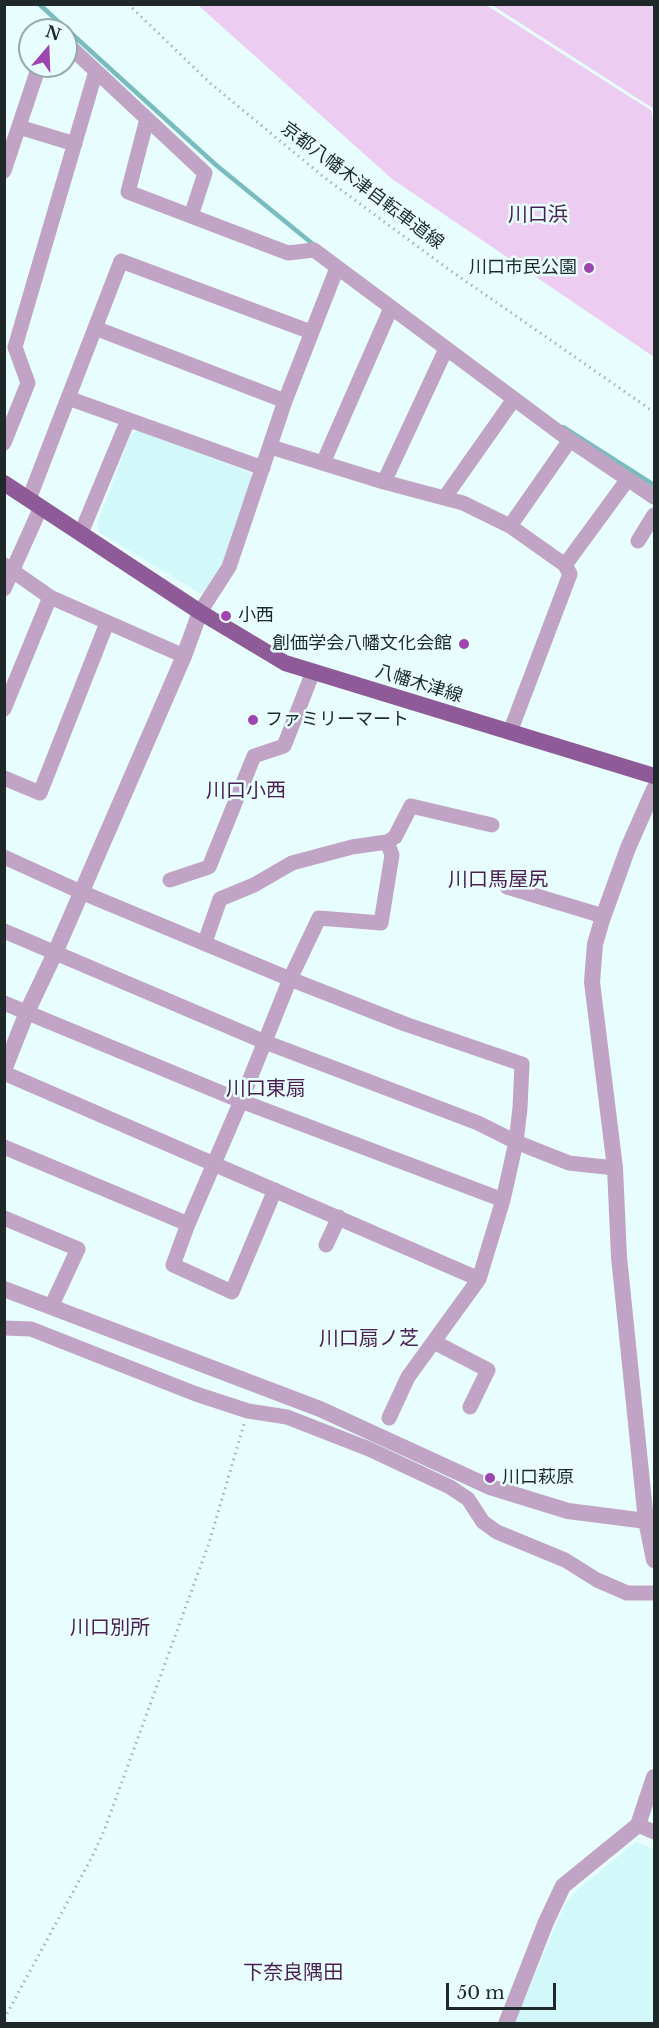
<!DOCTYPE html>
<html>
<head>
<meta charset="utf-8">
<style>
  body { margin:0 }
  #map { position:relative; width:659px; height:2028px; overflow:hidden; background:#e7fdfe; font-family:"Libre Baskerville",serif }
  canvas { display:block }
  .frame { position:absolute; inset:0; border:6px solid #1f292a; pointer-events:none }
  .north { position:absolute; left:18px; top:18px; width:60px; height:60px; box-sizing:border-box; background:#e7fdfe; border:2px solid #97a8a9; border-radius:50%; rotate:19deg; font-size:16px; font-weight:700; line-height:24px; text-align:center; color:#1f292a }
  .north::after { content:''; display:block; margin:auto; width:21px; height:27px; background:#9f45b0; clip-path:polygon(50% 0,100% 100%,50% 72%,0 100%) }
  .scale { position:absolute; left:446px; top:1983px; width:110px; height:27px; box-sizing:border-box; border:3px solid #1f292a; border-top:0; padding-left:8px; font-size:18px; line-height:21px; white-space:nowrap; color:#1f292a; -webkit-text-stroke:4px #e7fdfe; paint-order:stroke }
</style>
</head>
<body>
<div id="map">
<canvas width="659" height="2028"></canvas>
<div class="frame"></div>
<div class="north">N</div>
<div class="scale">50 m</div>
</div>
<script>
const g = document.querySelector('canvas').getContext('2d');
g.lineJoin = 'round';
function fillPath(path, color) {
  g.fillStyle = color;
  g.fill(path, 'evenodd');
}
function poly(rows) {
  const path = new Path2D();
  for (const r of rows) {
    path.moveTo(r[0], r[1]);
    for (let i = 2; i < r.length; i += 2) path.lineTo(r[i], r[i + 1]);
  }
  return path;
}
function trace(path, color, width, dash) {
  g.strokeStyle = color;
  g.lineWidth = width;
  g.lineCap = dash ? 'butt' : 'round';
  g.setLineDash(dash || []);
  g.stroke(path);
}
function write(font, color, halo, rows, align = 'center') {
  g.font = font + ' "Libre Baskerville","Noto Sans JP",serif';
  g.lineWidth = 5;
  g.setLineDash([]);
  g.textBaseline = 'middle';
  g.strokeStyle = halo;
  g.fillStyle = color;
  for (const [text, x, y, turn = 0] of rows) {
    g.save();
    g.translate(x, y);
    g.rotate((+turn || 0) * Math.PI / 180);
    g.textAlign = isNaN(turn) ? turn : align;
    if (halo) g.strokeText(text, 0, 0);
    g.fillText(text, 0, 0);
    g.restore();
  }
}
const built = poly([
  [139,431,249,472,255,480,226,567,205,592,201,594,99,532,97,524,131,434],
  [636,1842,654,1849,654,2023,514,2024,565,1904,577,1890]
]);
const green = poly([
  [198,5,486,5,652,111,654,135,654,357,392,179],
  [492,5,654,5,654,113,654,109]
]);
const stream = poly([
  [39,4,216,165,314,245],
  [563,427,654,485]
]);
const path = poly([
  [128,4,210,83,325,178,444,266,654,412],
  [4,2019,92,1857,104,1831,209,1543,244,1424]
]);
const minor = poly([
  [51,30,52,30],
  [66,43,205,173,191,216],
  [147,119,128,192,288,253,314,250,564,436,654,497],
  [19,127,75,144],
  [4,171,39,66],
  [95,328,285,401],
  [68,398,263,468],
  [4,443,28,383,15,347,96,71],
  [271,447,384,482,463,503,510,526,565,565,570,574,510,732],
  [323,463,391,308],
  [384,482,446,349],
  [445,497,514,399],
  [29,499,121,261,311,332],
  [510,526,570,440],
  [81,533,128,420],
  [638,541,654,515],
  [4,565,50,597,184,656],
  [565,565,628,479],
  [4,589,41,507],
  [200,612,229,567,285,401,337,268],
  [4,709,50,597],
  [4,778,40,793,107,623],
  [387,842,395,837,411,806,492,825],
  [4,857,81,892,290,979,405,1024,522,1064,520,1108,516,1142,503,1200,479,1279,4,1073],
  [170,880,209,867,254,756,284,746,313,672],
  [507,887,603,916],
  [4,931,265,1042,478,1123,516,1142,569,1163,615,1168],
  [4,1003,241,1101,503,1200],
  [4,1147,188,1224,241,1101,290,979,319,918,381,923,392,855,387,842,352,847,292,863,254,885,220,899,205,942],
  [4,1218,78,1249,51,1307],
  [188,1224,173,1265,232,1292,275,1190],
  [326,1245,339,1217],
  [4,1328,31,1329,196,1394,248,1411,287,1417,369,1449,450,1487,468,1499,483,1522,497,1532,565,1560,597,1580,627,1593,654,1593],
  [434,1342,488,1370,470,1407],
  [389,1418,408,1377,479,1279],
  [638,1825,654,1832]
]);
const tertiary = poly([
  [654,789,628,848,602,920,595,944,592,982,615,1168,619,1257,646,1521,654,1560],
  [4,1070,27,1012,55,953,184,656,200,612],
  [4,1289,320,1409,490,1487,568,1511,654,1522],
  [506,2024,546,1922,563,1886,638,1825,654,1777]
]);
const primary = poly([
  [4,483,200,612,285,663,654,776]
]);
const markers = [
  [589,268,6,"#9f45b0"],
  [226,616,6,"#9f45b0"],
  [464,644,6,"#9f45b0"],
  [253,720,6,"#9f45b0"],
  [490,1478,6,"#9f45b0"]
];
const streetNames = [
  ["京都八幡木津自転車道線",362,186,37],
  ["八幡木津線",419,684,17]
];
const poiNames = [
  ["川口市民公園",577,268,"right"],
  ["小西",238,616],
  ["創価学会八幡文化会館",452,644,"right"],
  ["ファミリーマート",265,720],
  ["川口萩原",502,1478]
];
const neighbourhoodNames = [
  ["川口浜",538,215],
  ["川口小西",246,791],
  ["川口馬屋尻",498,880],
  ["川口東扇",266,1089],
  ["川口扇ノ芝",369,1339],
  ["川口別所",110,1628],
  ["下奈良隅田",293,1973]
];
fillPath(built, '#d2f8f9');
fillPath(green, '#eccdf1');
trace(stream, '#7abcbe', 4.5);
trace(path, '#a1b3b4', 3, [1.5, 4.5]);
trace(minor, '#c0a3c5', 15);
trace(tertiary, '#c0a3c5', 16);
trace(primary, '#8e5b98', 16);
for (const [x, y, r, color] of markers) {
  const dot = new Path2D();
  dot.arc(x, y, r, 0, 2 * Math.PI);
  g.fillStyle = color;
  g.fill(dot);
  trace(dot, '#e7fdfe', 2);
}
write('18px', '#1f292a', '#e7fdfe', streetNames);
write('18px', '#1f292a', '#e7fdfe', poiNames, 'left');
write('20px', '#4a1e52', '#e7fdfe', neighbourhoodNames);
</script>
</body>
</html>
